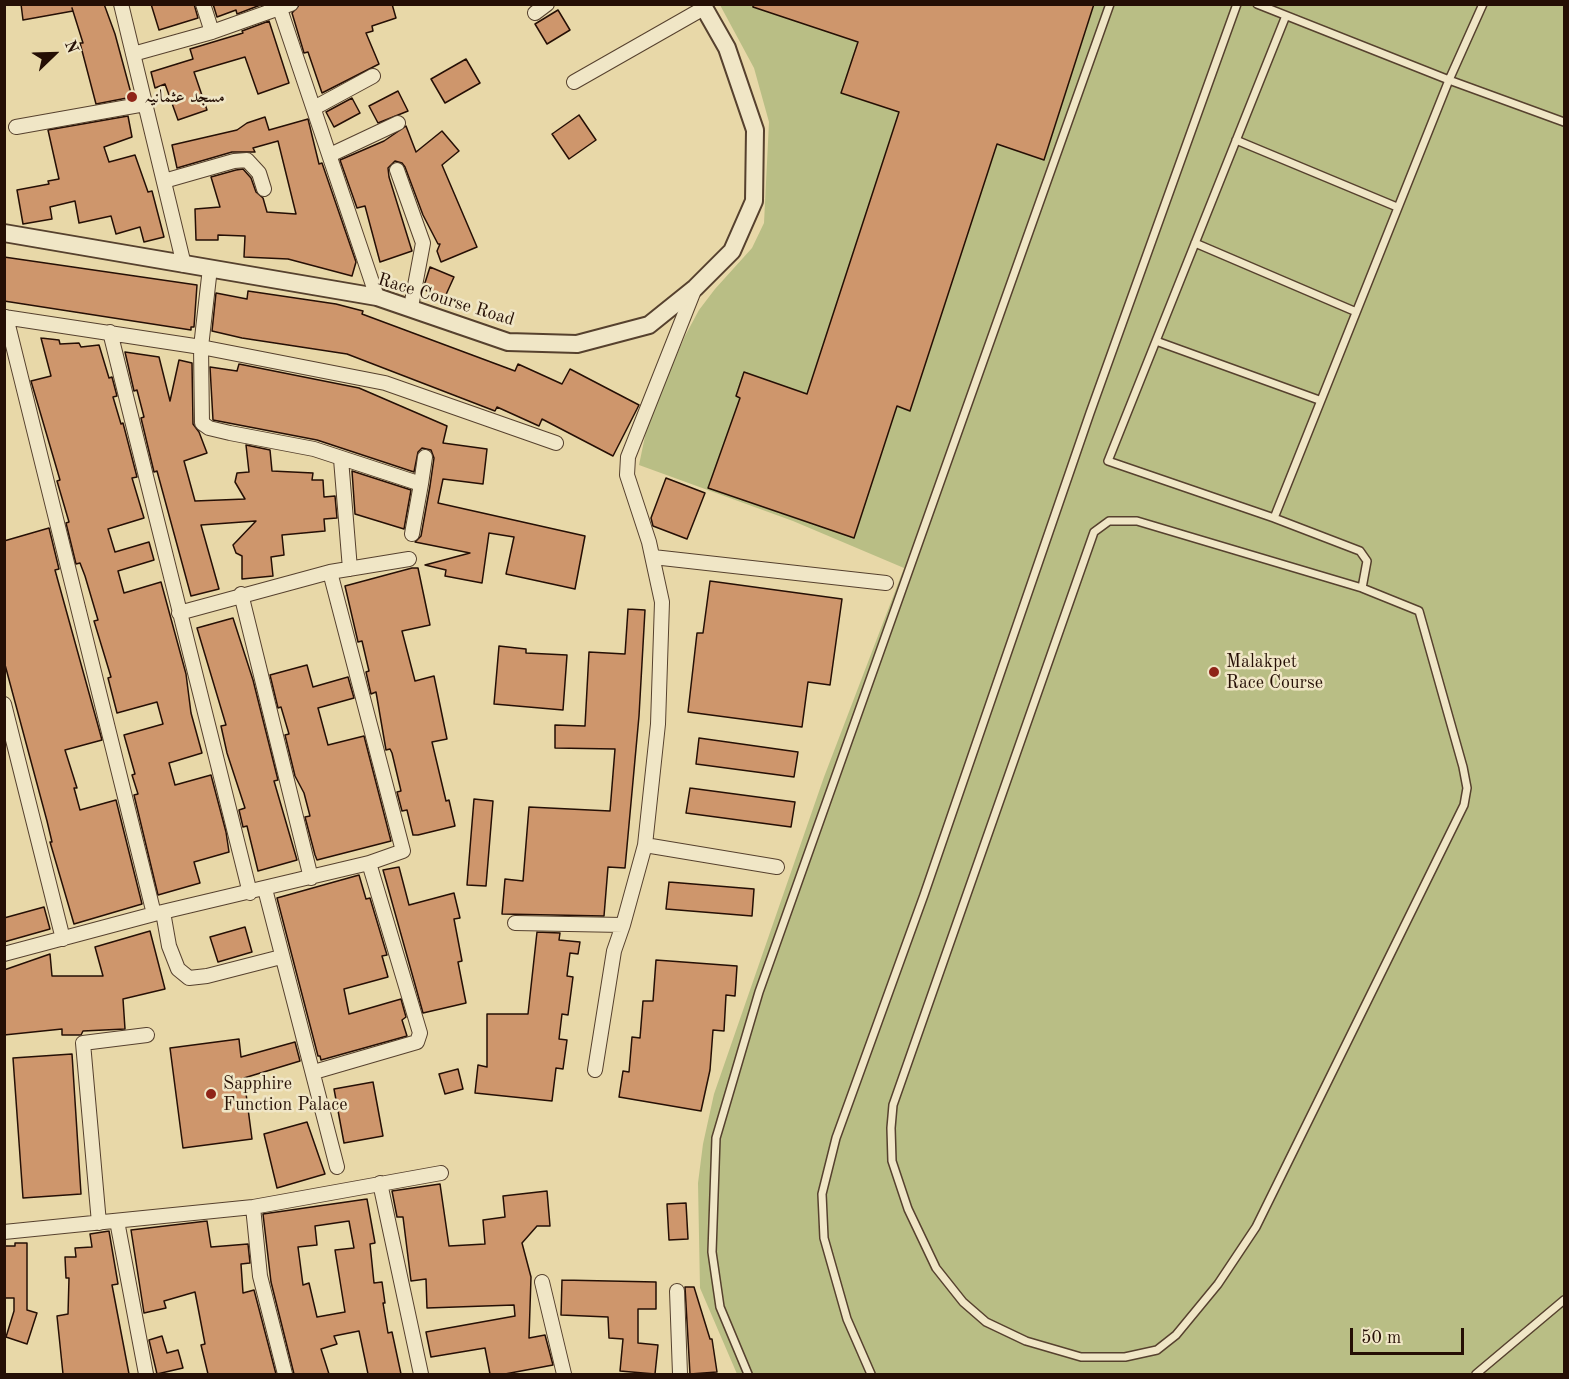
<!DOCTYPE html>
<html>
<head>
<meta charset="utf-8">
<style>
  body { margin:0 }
  #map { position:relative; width:1569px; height:1379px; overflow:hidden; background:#e8d8a8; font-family:"Old Standard TT",serif }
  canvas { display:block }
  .frame { position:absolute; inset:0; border:6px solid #250f05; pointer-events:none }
  .north { position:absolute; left:24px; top:24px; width:60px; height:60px; -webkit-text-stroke:4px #f0e6c6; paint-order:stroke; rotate:67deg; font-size:16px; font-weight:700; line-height:24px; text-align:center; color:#250f05 }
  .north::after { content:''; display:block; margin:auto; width:21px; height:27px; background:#250f05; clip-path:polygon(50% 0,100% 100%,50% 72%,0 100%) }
  .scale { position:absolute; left:1350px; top:1328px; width:114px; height:27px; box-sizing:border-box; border:3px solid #250f05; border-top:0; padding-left:8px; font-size:18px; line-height:21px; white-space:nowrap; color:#250f05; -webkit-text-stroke:4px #f0e6c6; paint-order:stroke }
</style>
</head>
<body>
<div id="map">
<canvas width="1569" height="1379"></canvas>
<div class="frame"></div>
<div class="north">N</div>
<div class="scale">50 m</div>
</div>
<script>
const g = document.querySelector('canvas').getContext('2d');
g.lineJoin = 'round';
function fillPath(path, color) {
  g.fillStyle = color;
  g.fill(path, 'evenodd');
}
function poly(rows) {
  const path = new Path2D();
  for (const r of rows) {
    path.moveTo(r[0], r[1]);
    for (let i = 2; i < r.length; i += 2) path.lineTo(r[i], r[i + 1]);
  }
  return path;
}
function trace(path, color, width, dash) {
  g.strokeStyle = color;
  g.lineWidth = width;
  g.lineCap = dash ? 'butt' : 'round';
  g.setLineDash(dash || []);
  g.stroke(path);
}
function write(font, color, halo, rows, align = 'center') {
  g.font = font + ' "Old Standard TT",Amiri,serif';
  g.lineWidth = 5;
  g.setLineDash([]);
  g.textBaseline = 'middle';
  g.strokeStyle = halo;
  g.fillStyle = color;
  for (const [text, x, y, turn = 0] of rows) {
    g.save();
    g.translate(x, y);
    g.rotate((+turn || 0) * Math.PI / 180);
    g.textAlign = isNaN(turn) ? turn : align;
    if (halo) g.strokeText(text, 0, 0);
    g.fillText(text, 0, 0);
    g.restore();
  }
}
const green = poly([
  [720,5,1564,5,1564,1374,737,1374,700,1288,698,1183,703,1144,714,1094,741,1016,824,777,904,568,793,521,639,465,649,417,685,336,699,310,715,289,752,248,764,223,769,122,754,68]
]);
const building = poly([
  [21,4,104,4,115,34,132,97,96,104,80,43,83,43,72,8,73,11,23,20,21,4],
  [151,4,194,4,198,18,159,30,151,4],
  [213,4,263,4,237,14,236,10,217,17,213,4],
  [300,4,392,4,396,18,372,26,373,31,366,33,379,64,322,93,308,52,304,53,292,13,300,4],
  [753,4,1094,4,1044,160,997,144,910,411,897,406,854,538,708,488,740,398,736,396,744,372,807,394,899,112,841,93,858,42,753,7,753,4],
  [558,10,570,30,547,44,535,24,558,10],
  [269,21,289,83,258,94,245,57,194,72,207,110,178,120,165,84,155,88,151,72,193,59,190,49,243,33,242,31,269,21],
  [466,59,480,83,445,103,431,79,466,59],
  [398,91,408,111,378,123,369,106,398,91],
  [352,98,360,113,334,127,326,112,352,98],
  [579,115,596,140,569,159,552,134,579,115],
  [128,116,132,137,104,147,109,162,135,155,148,192,152,191,164,237,144,242,140,227,116,234,111,216,79,223,75,201,50,207,52,219,23,224,17,190,49,184,48,181,59,179,48,130,128,116],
  [265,117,269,130,308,119,319,164,322,163,356,262,352,276,288,259,244,257,245,236,218,235,218,240,196,240,195,209,220,207,211,177,236,170,243,169,251,178,256,192,263,198,267,212,296,214,278,141,253,148,255,152,232,152,177,168,172,145,237,130,247,123,265,117],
  [406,126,416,152,442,131,459,151,442,165,477,247,441,262,437,251,440,244,438,244,423,215,405,167,402,163,395,161,388,168,389,177,412,251,380,262,365,206,357,208,340,160,384,141,406,126],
  [4,257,197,285,194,327,191,327,191,330,4,301,4,257],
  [430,267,454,277,444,299,423,289,430,267],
  [248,291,336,304,363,311,362,314,515,371,518,364,562,384,570,369,639,405,613,456,542,419,539,426,497,407,495,411,347,354,242,338,212,331,216,293,247,299,248,291],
  [41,338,59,340,60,344,79,343,81,347,99,345,109,378,112,377,117,396,113,397,121,424,123,423,137,477,132,478,144,518,108,529,115,552,149,542,154,560,118,571,124,593,161,582,186,674,191,713,202,753,169,763,175,785,211,775,226,832,229,852,194,862,200,883,158,895,134,795,138,794,132,775,135,774,124,735,163,724,157,702,117,713,108,678,111,677,94,621,98,620,85,576,80,563,76,564,66,523,69,522,57,481,60,480,31,381,51,376,41,338],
  [125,352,159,357,170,401,179,360,192,363,193,424,199,432,207,453,184,461,195,501,245,499,235,482,237,473,249,472,246,445,270,450,272,471,313,473,312,480,323,480,324,497,335,496,337,518,324,519,325,531,282,535,284,555,271,557,273,576,242,579,242,556,236,553,233,545,256,521,201,525,219,589,191,596,157,471,154,472,141,418,144,417,137,390,134,391,125,352],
  [239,364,359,388,447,426,443,443,487,449,483,484,443,479,438,503,585,536,575,589,506,574,514,537,489,533,482,583,445,576,446,570,425,565,470,553,415,542,421,536,430,486,434,458,431,450,422,448,418,452,414,472,317,440,213,420,210,367,237,371,239,364],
  [352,471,411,490,404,529,355,514,352,471],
  [666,478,705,493,687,539,653,526,651,518,666,478],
  [49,528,59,569,55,570,102,740,65,750,77,788,74,788,80,810,116,800,142,904,74,924,50,842,52,842,47,821,4,661,4,541,49,528],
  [412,568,418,568,430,625,402,631,415,681,434,676,447,739,432,742,446,801,449,800,455,826,418,835,413,835,407,810,402,811,397,792,401,791,392,753,390,749,386,750,376,692,371,694,366,672,369,671,362,641,358,642,345,586,412,568],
  [710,581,842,599,830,685,808,682,802,727,688,712,697,633,703,633,710,581],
  [628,609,645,610,639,716,625,868,608,867,604,916,502,914,505,879,523,881,529,807,610,811,615,749,555,748,555,725,585,726,589,652,625,654,628,609],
  [233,618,253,680,278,780,274,781,297,860,258,871,247,826,243,827,239,810,245,808,227,753,221,726,226,725,197,628,233,618],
  [499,646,526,649,526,653,567,655,563,710,494,704,499,646],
  [307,665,313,687,348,677,354,698,318,708,328,745,364,736,391,841,317,860,315,855,305,817,310,816,304,793,295,776,285,735,289,734,281,707,278,708,270,675,307,665],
  [699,738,798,752,794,777,696,764,699,738],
  [690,788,795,802,791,827,686,813,690,788],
  [474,799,493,801,486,886,467,885,474,799],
  [399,867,409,905,454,893,460,918,454,919,462,961,458,962,466,1003,423,1013,383,870,399,867],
  [359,875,366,899,370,898,387,955,382,956,388,977,344,989,349,1014,401,999,406,1017,402,1020,407,1036,321,1060,320,1056,318,1056,277,898,359,875],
  [669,882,754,889,752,916,666,909,669,882],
  [44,907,50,929,4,942,4,918,44,907],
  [245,927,252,952,218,962,210,937,245,927],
  [150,931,165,989,123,999,125,1029,83,1031,81,1035,62,1035,62,1029,4,1035,4,970,50,954,52,976,103,976,95,947,150,931],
  [537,932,560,933,559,940,580,942,578,954,570,953,567,976,573,977,568,1015,562,1014,559,1039,567,1040,563,1069,556,1068,552,1101,475,1093,478,1065,487,1067,487,1014,528,1014,537,932],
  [656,960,737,966,735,996,726,995,724,1031,713,1030,710,1070,701,1111,619,1097,623,1071,629,1072,632,1037,640,1038,643,1001,653,1001,656,960],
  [239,1039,241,1057,295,1042,300,1061,244,1078,252,1139,183,1148,170,1048,239,1039],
  [72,1054,81,1194,23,1198,13,1058,72,1054],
  [458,1069,463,1089,445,1094,439,1074,458,1069],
  [373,1082,383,1136,344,1143,334,1089,373,1082],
  [307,1122,325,1174,277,1188,264,1134,307,1122],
  [440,1184,449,1246,485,1244,483,1220,505,1217,503,1196,547,1191,550,1226,537,1226,522,1243,531,1277,529,1338,545,1335,553,1365,505,1374,490,1374,485,1348,431,1357,426,1332,515,1316,514,1305,427,1308,426,1279,411,1281,403,1217,397,1217,392,1191,440,1184],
  [367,1199,375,1243,370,1244,374,1283,382,1282,385,1303,383,1303,388,1333,392,1332,401,1374,368,1374,359,1331,334,1336,337,1344,321,1349,329,1374,294,1374,271,1282,263,1214,367,1199],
  [349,1221,354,1248,335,1250,345,1312,317,1317,309,1283,303,1285,298,1247,317,1245,315,1226,349,1221],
  [686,1203,688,1239,669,1240,667,1204,686,1203],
  [207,1221,211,1247,248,1244,250,1263,241,1264,243,1293,254,1290,276,1374,208,1374,201,1345,205,1344,195,1292,164,1301,166,1308,144,1313,131,1230,207,1221],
  [109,1231,118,1284,112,1285,129,1374,63,1374,57,1316,68,1314,69,1278,66,1278,65,1257,76,1257,75,1248,92,1247,90,1234,109,1231],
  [15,1243,27,1243,27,1310,37,1313,27,1344,6,1337,14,1311,14,1298,4,1298,4,1246,15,1246,15,1243],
  [562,1280,656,1282,656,1309,638,1309,638,1343,658,1345,655,1374,620,1371,623,1339,609,1338,608,1317,561,1315,562,1280],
  [685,1287,694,1287,710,1339,712,1339,717,1372,690,1374,685,1287],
  [162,1336,167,1353,178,1350,183,1368,157,1374,149,1340,162,1336]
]);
const service = poly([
  [1257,4,1449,80,1274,518,1108,461,1285,18],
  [1483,4,1449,80,1564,122],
  [1236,140,1397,207],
  [1195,243,1354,311],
  [1156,341,1319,400],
  [1274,518,1360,551,1367,561,1362,588,1137,521,1109,521,1094,532,893,1105,891,1128,892,1161,908,1209,936,1268,963,1302,986,1322,1026,1341,1081,1357,1125,1357,1157,1350,1176,1335,1218,1284,1256,1227,1464,805,1467,788,1463,767,1419,611,1362,588],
  [748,1374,720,1307,712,1252,716,1138,759,992,1110,4],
  [871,1374,847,1319,824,1238,822,1194,836,1138,924,895,1090,413,1237,4],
  [1476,1374,1564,1300]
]);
const minor = poly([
  [121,4,184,265],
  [203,4,212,32],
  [280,9,377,297],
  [535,13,547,4],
  [133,54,212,32,291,4],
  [574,82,704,8],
  [314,108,373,76],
  [16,127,145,104],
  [330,155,398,123],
  [397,170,423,243,411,307],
  [164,181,234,161,247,160,259,173,264,189],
  [695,288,628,457,627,475,649,542,662,602,658,724,645,845,777,867],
  [4,317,201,347,210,268],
  [6,317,154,914],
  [110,332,250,893],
  [341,459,350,569],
  [421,484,425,457],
  [412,534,421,484,314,449,230,433,209,428,202,423,201,347,385,383,556,443],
  [653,557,886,583],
  [241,594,311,878],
  [179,613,330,572,409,559],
  [4,704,63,939],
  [265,889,337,1167],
  [163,912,169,946,178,969,189,978,207,976,281,957],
  [515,923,623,925,645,845],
  [4,954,154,914,369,863,403,851,330,572],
  [595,1070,614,951,623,925],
  [314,1072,417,1042,420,1033,369,863],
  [380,1183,421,1374],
  [253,1207,260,1276,285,1374],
  [117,1221,146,1374],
  [99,1223,83,1043,147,1035],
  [4,1232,253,1207,441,1173],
  [542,1282,564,1374],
  [677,1291,680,1374]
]);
const tertiary = poly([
  [4,233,377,297,508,342,577,344,649,325,695,288,732,251,754,201,755,130,727,48,702,4]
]);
const markers = [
  [132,97,6,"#8f2418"],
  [1214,672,6,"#8f2418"],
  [211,1094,6,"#8f2418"]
];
const poiNames = [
  ["مسجد عثمانیہ",144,97],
  ["Malakpet",1226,662],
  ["Race Course",1226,683],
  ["Sapphire",223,1084],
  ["Function Palace",223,1105]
];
const streetNames = [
  ["Race Course Road",446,300,17]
];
fillPath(green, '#b9be85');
fillPath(building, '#ce966c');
trace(building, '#250f05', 1.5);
trace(service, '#56412e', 10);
trace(minor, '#56412e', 16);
trace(tertiary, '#56412e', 20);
trace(service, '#f0e6c6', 7);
trace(minor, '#f0e6c6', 14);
trace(tertiary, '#f0e6c6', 16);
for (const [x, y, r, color] of markers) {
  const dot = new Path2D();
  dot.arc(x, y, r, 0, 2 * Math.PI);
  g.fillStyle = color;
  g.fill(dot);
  trace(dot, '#f0e6c6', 2);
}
write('18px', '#250f05', '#f0e6c6', poiNames, 'left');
write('18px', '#250f05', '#f0e6c6', streetNames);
</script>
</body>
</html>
